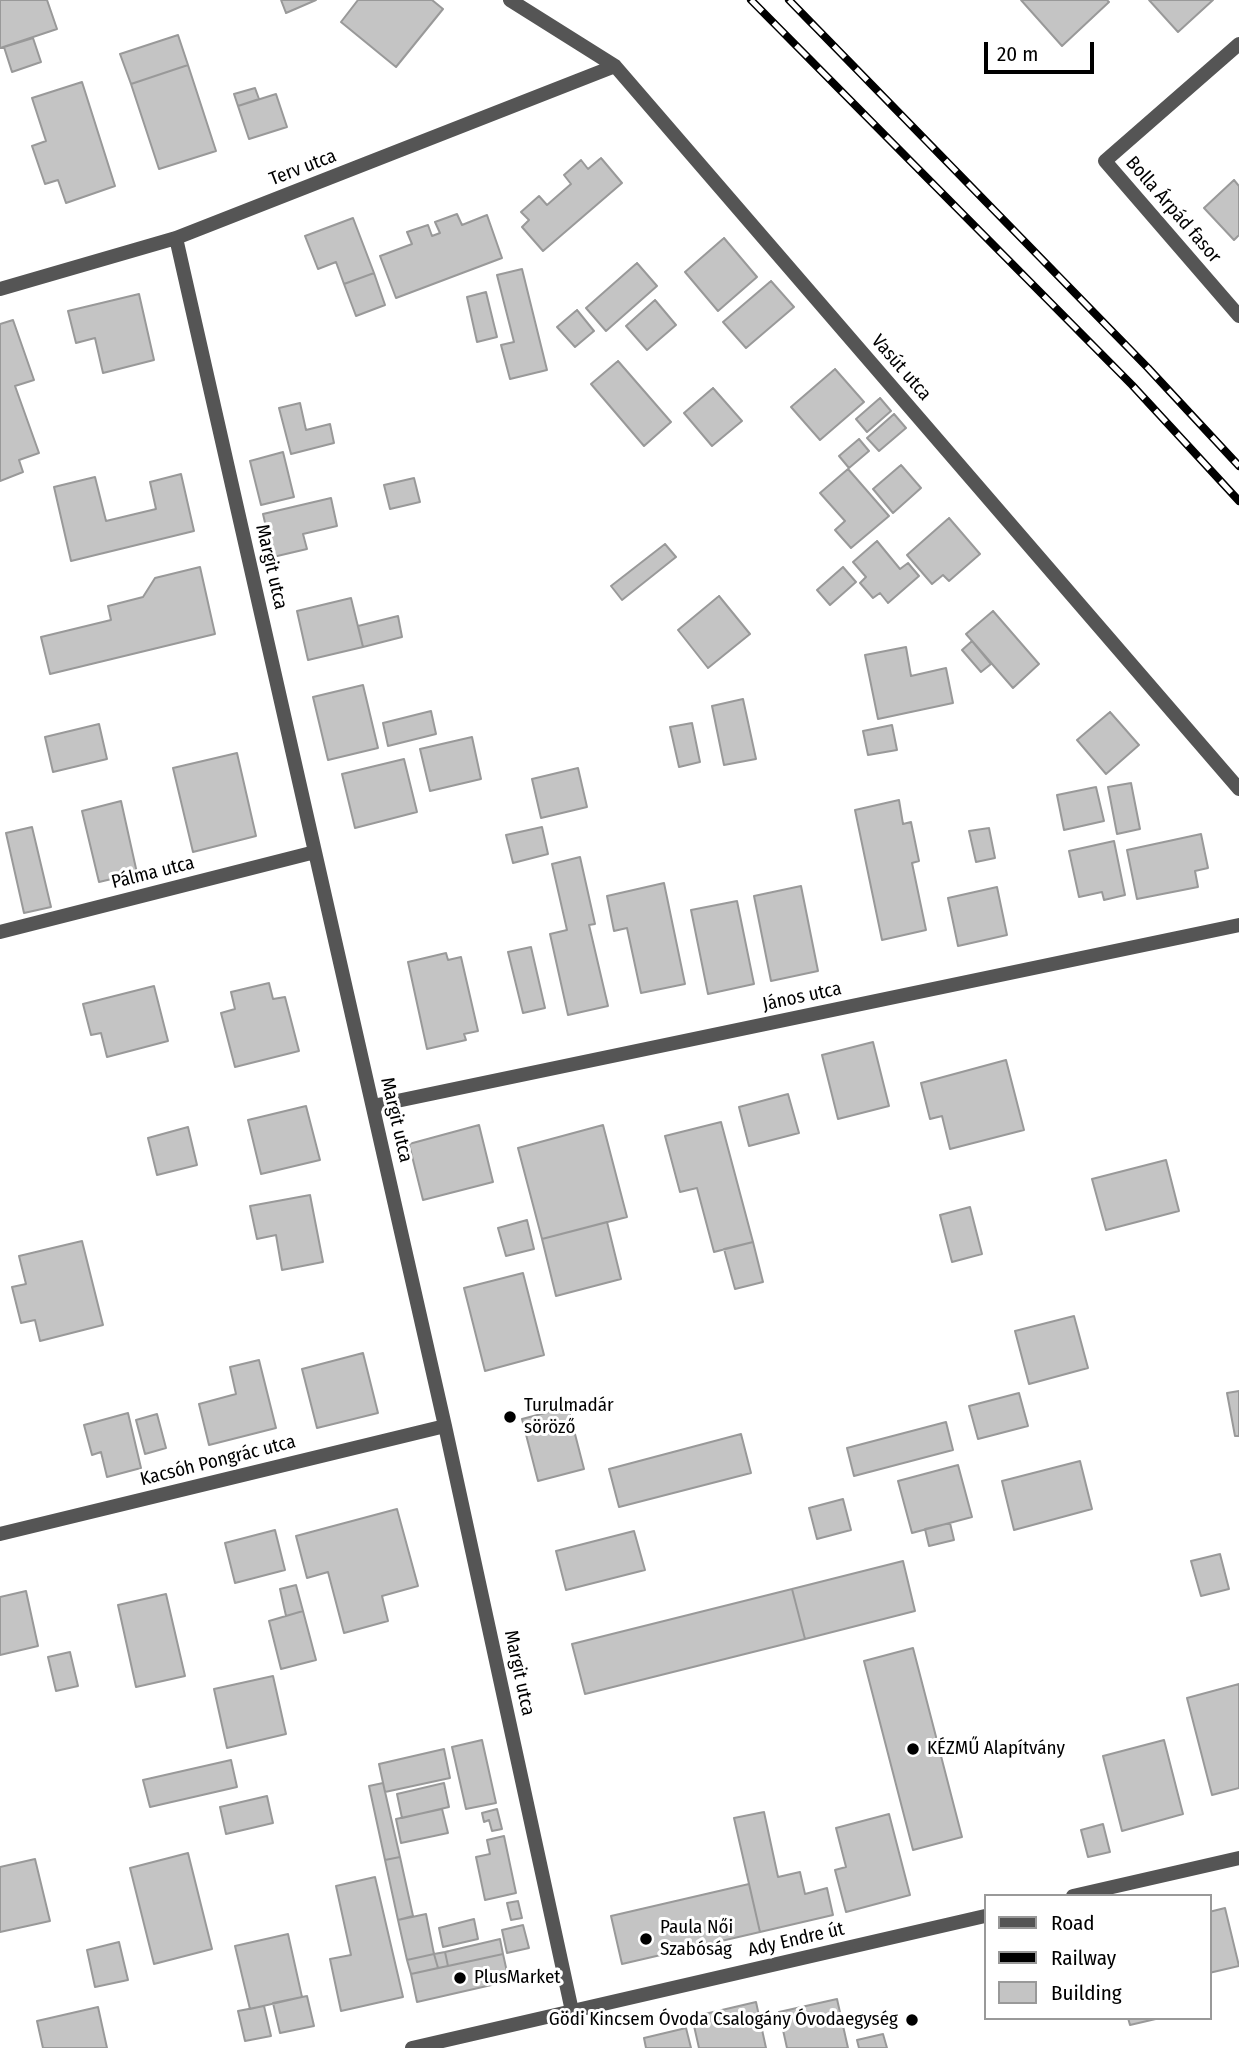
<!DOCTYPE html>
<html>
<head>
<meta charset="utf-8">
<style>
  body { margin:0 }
  #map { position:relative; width:1239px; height:2048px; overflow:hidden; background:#fff; font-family:"Fira Sans Condensed",sans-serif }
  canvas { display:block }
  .legend { position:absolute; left:984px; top:1894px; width:228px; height:126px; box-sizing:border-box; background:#fff; border:2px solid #999; margin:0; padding:9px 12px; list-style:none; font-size:21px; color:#000 }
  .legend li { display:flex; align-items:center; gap:14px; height:35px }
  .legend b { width:35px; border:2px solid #999 }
  .scale { position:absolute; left:984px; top:42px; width:110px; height:32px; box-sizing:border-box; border:4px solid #000; border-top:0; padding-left:9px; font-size:21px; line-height:24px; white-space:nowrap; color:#000; -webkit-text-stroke:5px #fff; paint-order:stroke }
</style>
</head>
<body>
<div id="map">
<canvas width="1239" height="2048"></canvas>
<ul class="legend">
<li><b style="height:9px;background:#555"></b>Road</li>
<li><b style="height:9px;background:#000"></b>Railway</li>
<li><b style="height:19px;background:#c4c4c4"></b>Building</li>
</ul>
<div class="scale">20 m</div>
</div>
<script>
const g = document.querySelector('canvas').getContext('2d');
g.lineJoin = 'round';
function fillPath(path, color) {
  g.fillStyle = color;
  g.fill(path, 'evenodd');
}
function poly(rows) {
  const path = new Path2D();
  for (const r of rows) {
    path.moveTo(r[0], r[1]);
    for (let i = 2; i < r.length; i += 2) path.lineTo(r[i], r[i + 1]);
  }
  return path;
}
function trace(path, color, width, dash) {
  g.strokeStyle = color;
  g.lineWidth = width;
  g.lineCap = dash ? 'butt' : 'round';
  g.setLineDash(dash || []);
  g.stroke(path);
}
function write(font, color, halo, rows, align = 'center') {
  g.font = font + ' "Fira Sans Condensed",sans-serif';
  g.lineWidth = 6;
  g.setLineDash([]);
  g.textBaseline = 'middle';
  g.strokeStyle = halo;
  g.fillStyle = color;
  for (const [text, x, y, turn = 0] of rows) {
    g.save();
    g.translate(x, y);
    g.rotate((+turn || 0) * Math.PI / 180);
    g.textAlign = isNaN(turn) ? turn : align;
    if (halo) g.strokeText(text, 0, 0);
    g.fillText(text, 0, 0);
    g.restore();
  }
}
const building = poly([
  [0,0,47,0,57,29,0,48,0,0],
  [281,0,316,0,286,13,281,0],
  [358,0,432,0,443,9,396,67,341,22,358,0],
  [1021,0,1107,0,1109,2,1062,46,1021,0],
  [1149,0,1213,0,1178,32,1149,0],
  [178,35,188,65,131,84,120,54,178,35],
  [33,38,41,62,12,72,4,47,33,38],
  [188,65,216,151,159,169,131,84,188,65],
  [82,82,115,186,66,203,58,180,45,184,32,146,46,141,32,98,82,82],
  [255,88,259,99,238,106,234,94,255,88],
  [276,94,287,127,249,139,238,106,276,94],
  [601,158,622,183,543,251,522,227,529,220,521,212,539,196,547,205,571,184,564,175,581,160,588,169,601,158],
  [1234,180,1239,186,1239,235,1234,240,1204,208,1234,180],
  [457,214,462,225,487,215,502,258,396,298,380,256,412,244,407,232,428,225,432,236,440,233,435,222,457,214],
  [353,218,374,273,344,284,336,262,318,269,305,236,353,218],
  [724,238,757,277,718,311,685,272,724,238],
  [637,263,657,286,606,331,586,308,637,263],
  [522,269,547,370,510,379,501,345,514,342,497,275,522,269],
  [374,273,385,305,356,316,344,284,374,273],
  [771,281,794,307,746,348,723,322,771,281],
  [486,292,497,337,477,342,467,297,486,292],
  [139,294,154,360,103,373,95,338,76,343,68,311,139,294],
  [655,300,676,325,647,350,626,326,655,300],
  [577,310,594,331,575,347,557,327,577,310],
  [13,320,34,380,15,386,39,453,19,460,23,472,0,481,0,324,13,320],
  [618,361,671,422,644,446,591,384,618,361],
  [835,369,864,402,820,440,791,407,835,369],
  [713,388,742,421,712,446,684,413,713,388],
  [880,398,891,411,867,432,856,419,880,398],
  [300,403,306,430,330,424,334,443,291,454,279,408,300,403],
  [894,414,906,428,879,451,867,438,894,414],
  [859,439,869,451,849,468,839,456,859,439],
  [283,452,294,497,261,505,250,461,283,452],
  [901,465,921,488,893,513,873,489,901,465],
  [848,469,889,516,851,548,835,530,845,521,820,493,848,469],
  [181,474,194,531,71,561,54,487,95,477,106,521,156,509,150,482,181,474],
  [414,478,420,502,390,509,384,485,414,478],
  [331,498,337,526,303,534,307,549,273,557,263,514,331,498],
  [949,518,980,554,949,581,943,575,932,584,907,555,949,518],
  [877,541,900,569,908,563,919,576,888,603,880,593,873,598,860,583,866,577,853,562,877,541],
  [665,544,676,557,622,600,611,586,665,544],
  [200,567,215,634,50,674,41,637,111,620,108,606,143,597,155,578,200,567],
  [843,567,856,582,830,605,817,590,843,567],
  [719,596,750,634,708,668,678,630,719,596],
  [351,598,363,647,308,660,297,611,351,598],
  [993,611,1039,664,1013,688,966,634,993,611],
  [398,616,402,637,363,647,358,626,398,616],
  [972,641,991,664,981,672,962,650,972,641],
  [906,647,911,676,946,668,953,703,878,719,865,655,906,647],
  [363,685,378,748,328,760,313,697,363,685],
  [743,699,756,759,724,765,712,706,743,699],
  [431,711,436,734,388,746,383,723,431,711],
  [1110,712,1139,745,1106,774,1077,740,1110,712],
  [692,723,700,762,679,767,670,727,692,723],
  [99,724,107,759,53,772,45,737,99,724],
  [892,725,897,750,868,755,863,731,892,725],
  [472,737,481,779,430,791,420,749,472,737],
  [237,753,256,836,193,852,173,768,237,753],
  [404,759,417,812,355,828,342,774,404,759],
  [578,768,587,807,541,818,532,779,578,768],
  [1131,783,1140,829,1117,834,1108,787,1131,783],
  [1096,787,1104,821,1064,830,1057,795,1096,787],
  [899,800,903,824,911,822,919,861,912,863,926,930,882,940,855,810,899,800],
  [121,801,137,873,99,882,82,811,121,801],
  [32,827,51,907,24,913,6,833,32,827],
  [542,827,548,854,513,863,506,835,542,827],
  [989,828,995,858,976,862,969,831,989,828],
  [1201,834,1208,868,1195,871,1198,887,1137,899,1127,850,1201,834],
  [1114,841,1125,895,1104,900,1102,892,1079,897,1069,851,1114,841],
  [580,857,595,924,589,925,608,1006,568,1015,550,934,567,930,552,864,580,857],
  [664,883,685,984,641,993,627,928,614,931,607,896,664,883],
  [801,886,818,971,771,981,754,896,801,886],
  [997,887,1007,935,958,946,948,898,997,887],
  [737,901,754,984,708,994,691,910,737,901],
  [531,947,545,1008,523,1013,508,952,531,947],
  [446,953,448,960,461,957,478,1031,464,1034,466,1040,427,1049,408,962,446,953],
  [269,983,273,999,285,997,299,1051,235,1067,221,1013,235,1009,231,992,269,983],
  [154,986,168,1041,107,1057,101,1033,91,1035,83,1004,154,986],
  [873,1042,889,1106,838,1119,822,1055,873,1042],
  [1006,1060,1024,1130,950,1149,942,1116,930,1119,921,1083,1006,1060],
  [788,1094,799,1133,749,1146,739,1107,788,1094],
  [306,1106,320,1160,261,1174,248,1120,306,1106],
  [721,1122,753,1242,714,1252,697,1188,680,1192,665,1136,721,1122],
  [479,1125,493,1182,423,1200,409,1144,479,1125],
  [603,1125,627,1217,542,1239,518,1148,603,1125],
  [188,1127,197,1165,157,1175,148,1138,188,1127],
  [1166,1160,1179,1211,1106,1230,1092,1179,1166,1160],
  [310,1195,323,1262,282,1270,276,1235,257,1239,250,1206,310,1195],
  [970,1207,982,1254,952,1262,940,1215,970,1207],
  [527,1220,534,1249,506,1256,498,1228,527,1220],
  [607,1222,621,1279,556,1296,542,1239,607,1222],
  [82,1241,103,1325,40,1341,35,1320,21,1323,12,1287,26,1284,19,1256,82,1241],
  [753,1242,763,1282,735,1289,724,1249,753,1242],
  [523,1273,544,1355,485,1371,464,1288,523,1273],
  [1074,1316,1088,1368,1029,1384,1015,1331,1074,1316],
  [363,1353,378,1413,317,1428,302,1369,363,1353],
  [259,1360,276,1428,209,1445,199,1404,236,1394,230,1367,259,1360],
  [1239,1391,1239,1436,1235,1436,1227,1393,1239,1391],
  [1019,1393,1028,1426,978,1439,969,1406,1019,1393],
  [568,1407,584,1469,538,1481,522,1419,568,1407],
  [128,1413,141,1468,107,1477,101,1452,92,1455,84,1425,128,1413],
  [157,1414,166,1448,145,1454,136,1420,157,1414],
  [946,1422,953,1450,854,1476,847,1448,946,1422],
  [741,1434,751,1473,619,1507,609,1469,741,1434],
  [1080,1461,1092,1509,1014,1530,1002,1481,1080,1461],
  [958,1465,972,1517,912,1533,898,1481,958,1465],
  [843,1499,851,1530,817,1539,809,1508,843,1499],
  [397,1509,418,1586,382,1596,388,1621,344,1633,328,1572,307,1578,296,1536,397,1509],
  [950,1523,954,1540,929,1546,925,1529,950,1523],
  [275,1530,285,1570,235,1583,225,1543,275,1530],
  [634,1531,645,1570,566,1590,556,1551,634,1531],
  [1220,1554,1229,1589,1201,1596,1191,1561,1220,1554],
  [903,1561,915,1611,805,1639,792,1589,903,1561],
  [296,1585,303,1611,286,1616,280,1589,296,1585],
  [792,1589,805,1639,585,1694,572,1644,792,1589],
  [26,1591,38,1646,0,1655,0,1597,26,1591],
  [166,1594,185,1676,136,1687,118,1605,166,1594],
  [303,1611,316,1660,281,1669,269,1621,303,1611],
  [913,1648,962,1837,913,1850,864,1661,913,1648],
  [70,1652,78,1686,56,1691,48,1657,70,1652],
  [273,1676,286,1734,227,1748,214,1689,273,1676],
  [1239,1684,1239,1788,1212,1795,1187,1698,1239,1684],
  [482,1740,496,1803,466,1809,452,1747,482,1740],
  [1164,1740,1183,1814,1122,1831,1103,1756,1164,1740],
  [444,1749,450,1778,385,1792,379,1764,444,1749],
  [231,1760,237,1787,150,1807,143,1780,231,1760],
  [383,1783,400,1857,385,1860,369,1786,383,1783],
  [444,1783,449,1807,402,1818,397,1794,444,1783],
  [267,1796,273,1823,226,1834,220,1807,267,1796],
  [442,1809,448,1833,401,1843,396,1819,442,1809],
  [497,1809,502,1829,492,1831,489,1820,484,1822,482,1813,497,1809],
  [764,1812,778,1877,800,1872,805,1894,827,1888,833,1915,760,1932,734,1818,764,1812],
  [889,1814,910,1895,846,1912,835,1870,846,1867,836,1828,889,1814],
  [1103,1824,1110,1852,1088,1857,1081,1830,1103,1824],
  [504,1836,516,1893,485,1900,476,1857,490,1854,487,1840,504,1836],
  [188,1853,212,1949,154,1964,130,1868,188,1853],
  [400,1857,413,1916,398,1920,385,1860,400,1857],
  [35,1859,50,1921,0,1932,0,1867,35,1859],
  [375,1877,403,1997,341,2011,330,1959,351,1955,336,1886,375,1877],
  [749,1884,760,1932,622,1964,611,1916,749,1884],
  [518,1901,522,1918,511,1920,507,1903,518,1901],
  [1225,1908,1239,1966,1209,1973,1209,1912,1225,1908],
  [426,1914,434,1954,407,1960,398,1920,426,1914],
  [474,1919,478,1939,443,1947,439,1928,474,1919],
  [523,1925,529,1948,507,1953,502,1930,523,1925],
  [288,1934,302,1997,250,2009,235,1946,288,1934],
  [500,1939,503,1954,448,1966,445,1952,500,1939],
  [119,1942,128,1980,95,1987,87,1950,119,1942],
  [445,1952,448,1966,438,1968,434,1954,445,1952],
  [434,1954,438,1968,411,1974,407,1960,434,1954],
  [503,1954,509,1981,417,2002,411,1974,503,1954],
  [307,1996,314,2026,280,2033,273,2003,307,1996],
  [837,1999,848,2048,787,2048,779,2012,837,1999],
  [756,2002,766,2048,699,2048,692,2017,756,2002],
  [264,2006,271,2036,245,2041,238,2011,264,2006],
  [98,2007,107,2048,43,2048,37,2021,98,2007],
  [1128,2018,1160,2018,1130,2025,1128,2018],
  [686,2028,691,2048,646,2048,644,2038,686,2028],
  [883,2034,887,2048,859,2048,857,2040,883,2034]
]);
const minor = poly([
  [510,0,615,66,1239,789],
  [1239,44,1105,161,1239,316],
  [176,238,445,1426,572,2011],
  [0,289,176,238,615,66],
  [0,932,315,852],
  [373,1106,1239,925],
  [0,1534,445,1426]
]);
const tertiary = poly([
  [1073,1896,1239,1858],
  [412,2048,985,1916]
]);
const rail = poly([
  [751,0,1132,385,1239,501],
  [789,0,1148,368,1239,466]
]);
const markers = [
  [510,1417,7,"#000"],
  [913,1749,7,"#000"],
  [646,1939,7,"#000"],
  [460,1978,7,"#000"],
  [912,2020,7,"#000"]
];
const streetNames = [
  ["Terv utca",303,168,-21],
  ["Bolla Árpád fasor",1173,210,49],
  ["Vasút utca",901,368,49],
  ["Margit utca",271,567,77],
  ["Pálma utca",153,873,-14],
  ["János utca",802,997,-12],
  ["Margit utca",396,1120,77],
  ["Kacsóh Pongrác utca",218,1461,-14],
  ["Margit utca",519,1673,78],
  ["Ady Endre út",796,1940,-13]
];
const poiNames = [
  ["Turulmadár",524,1406],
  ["söröző",524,1428],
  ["KÉZMŰ Alapítvány",927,1749],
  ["Paula Női",660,1928],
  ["Szabóság",660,1950],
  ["PlusMarket",474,1978],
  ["Gödi Kincsem Óvoda Csalogány Óvodaegység",898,2020,"right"]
];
fillPath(building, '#c4c4c4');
trace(building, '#999', 2);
trace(minor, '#555', 14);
trace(tertiary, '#555', 14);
trace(rail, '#000', 8);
trace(rail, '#fff', 5, [16]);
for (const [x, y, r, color] of markers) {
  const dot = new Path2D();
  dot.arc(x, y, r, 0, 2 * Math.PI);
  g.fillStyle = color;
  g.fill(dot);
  trace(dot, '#fff', 2.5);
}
write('19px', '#000', '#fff', streetNames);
write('19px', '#000', '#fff', poiNames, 'left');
</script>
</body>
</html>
